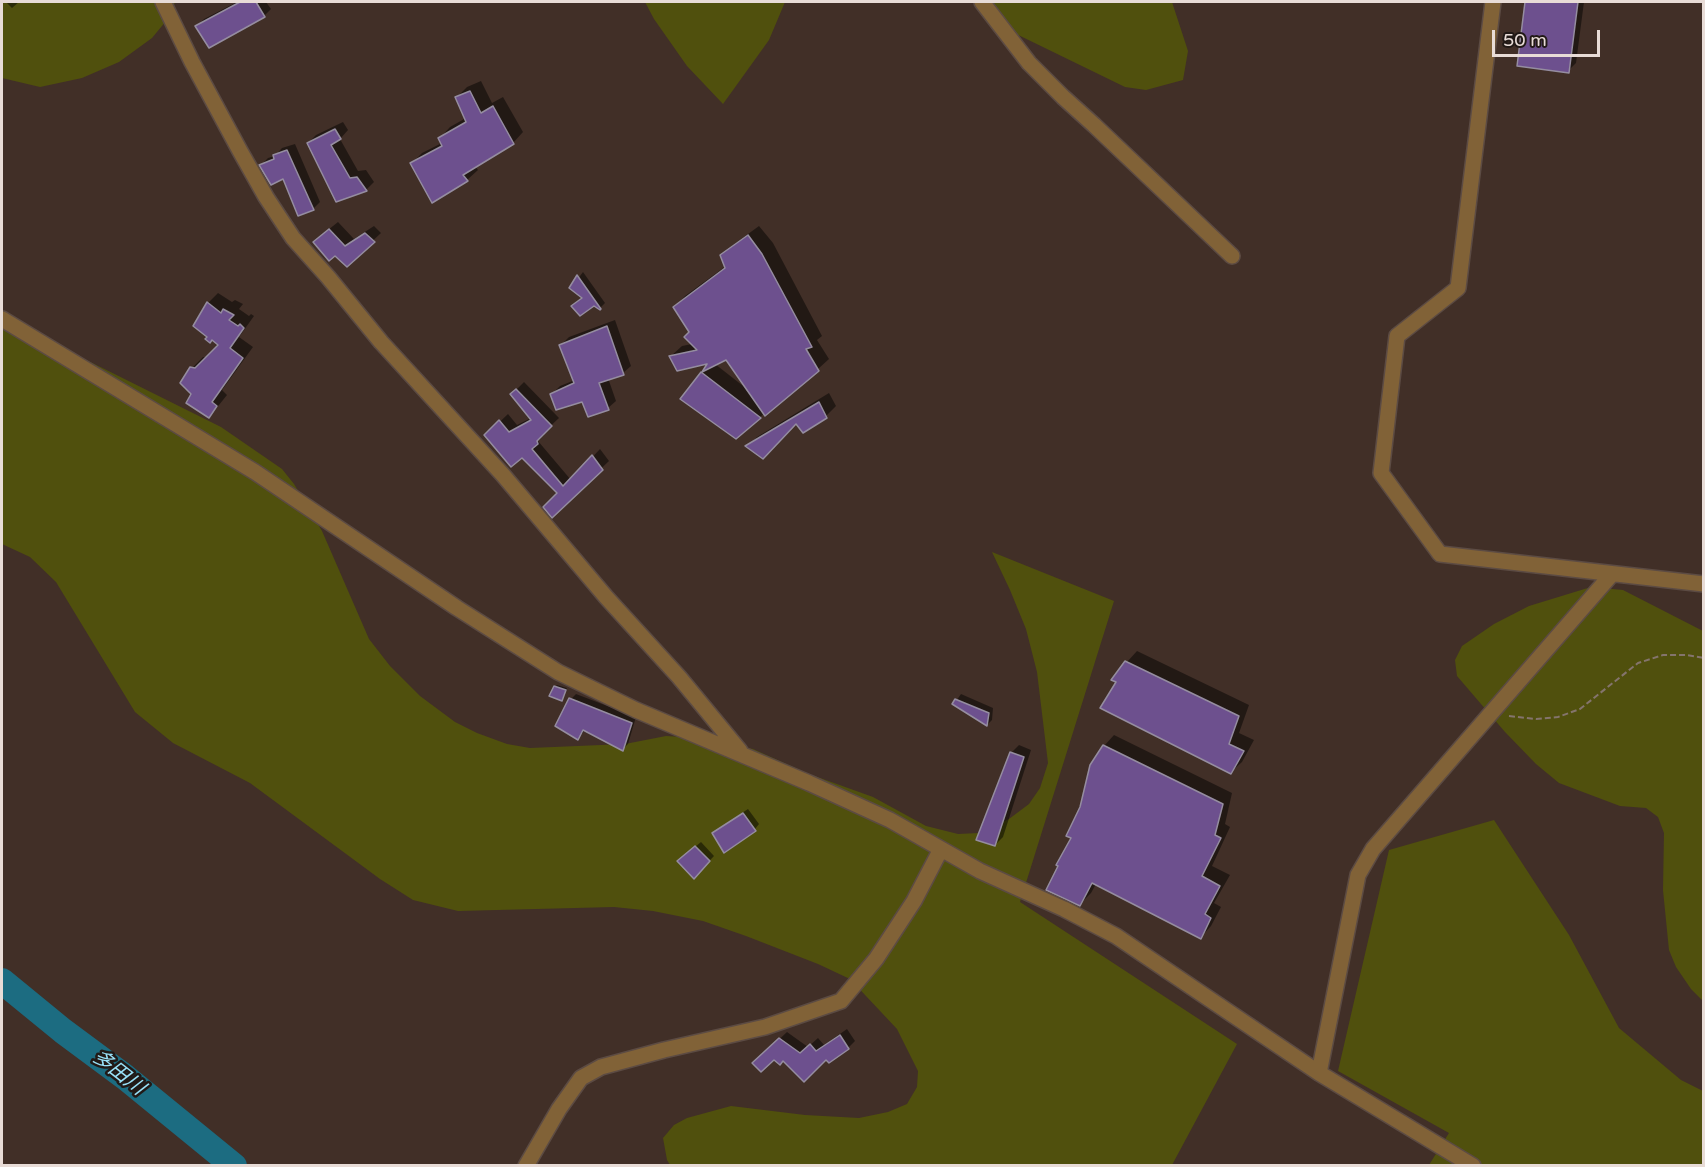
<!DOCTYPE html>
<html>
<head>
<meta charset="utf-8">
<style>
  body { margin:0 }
  #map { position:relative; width:1705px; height:1167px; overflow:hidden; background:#412f27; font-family:"Varela Round",sans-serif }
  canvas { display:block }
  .frame { position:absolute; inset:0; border:3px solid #e8dcd7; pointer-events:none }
  .scale { position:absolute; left:1492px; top:30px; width:108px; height:27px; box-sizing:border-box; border:3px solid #e8dcd7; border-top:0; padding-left:8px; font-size:18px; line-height:21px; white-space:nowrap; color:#e8dcd7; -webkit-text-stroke:4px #211916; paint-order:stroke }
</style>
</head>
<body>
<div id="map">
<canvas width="1705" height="1167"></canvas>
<div class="frame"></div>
<div class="scale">50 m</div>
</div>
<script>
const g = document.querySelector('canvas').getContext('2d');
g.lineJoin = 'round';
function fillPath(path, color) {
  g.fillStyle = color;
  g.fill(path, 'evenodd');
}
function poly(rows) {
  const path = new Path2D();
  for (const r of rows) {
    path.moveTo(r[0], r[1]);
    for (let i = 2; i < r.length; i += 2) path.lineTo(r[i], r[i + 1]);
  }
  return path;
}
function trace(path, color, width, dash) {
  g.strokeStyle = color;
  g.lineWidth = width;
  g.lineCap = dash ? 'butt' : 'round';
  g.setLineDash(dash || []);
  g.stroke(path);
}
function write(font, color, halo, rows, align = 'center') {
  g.font = font + ' "Varela Round","Noto Sans JP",sans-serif';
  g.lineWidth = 5;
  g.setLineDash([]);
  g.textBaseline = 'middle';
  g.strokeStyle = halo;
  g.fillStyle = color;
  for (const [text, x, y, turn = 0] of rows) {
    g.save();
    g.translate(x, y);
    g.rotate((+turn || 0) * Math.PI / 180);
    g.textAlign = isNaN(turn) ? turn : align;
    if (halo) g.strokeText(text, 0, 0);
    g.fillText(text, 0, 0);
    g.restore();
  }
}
const green = poly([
  [2,2,175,2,171,15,152,38,119,62,82,78,40,87,2,78],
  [645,2,785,2,769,40,723,104,687,66,654,19],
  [976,2,1172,2,1188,51,1183,80,1146,90,1125,87,1008,30],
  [2,314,18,326,221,427,282,469,294,484,322,531,369,639,390,666,420,696,455,722,477,733,507,744,530,748,625,744,666,736,699,738,753,749,809,774,873,797,926,826,958,834,979,833,1009,819,1029,804,1040,788,1048,763,1037,672,1026,629,1010,590,992,552,1114,601,1020,902,1237,1044,1172,1165,670,1165,667,1160,663,1138,674,1125,687,1118,731,1106,805,1115,859,1118,888,1112,907,1104,917,1087,918,1071,897,1029,850,979,818,964,746,936,703,921,653,911,614,907,458,911,413,900,380,879,250,783,173,743,135,712,56,582,30,557,2,544],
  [1591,587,1623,590,1703,631,1703,1001,1691,989,1676,967,1669,950,1663,890,1664,833,1658,817,1646,808,1620,806,1559,783,1536,764,1505,732,1457,676,1455,660,1462,646,1494,624,1529,606],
  [1494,820,1569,935,1619,1028,1681,1080,1703,1091,1703,1165,1429,1165,1449,1133,1338,1071,1389,850]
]);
const shadow = poly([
  [6,2,19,2,12,8],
  [237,2,266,2,271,9,264,16,210,46,197,26,204,19],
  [1527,2,1584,2,1576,63,1568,71,1518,65],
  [481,81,492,103,503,97,523,132,513,143,475,166,478,170,467,180,433,201,412,163,422,153,442,143,440,138,450,127,466,118,457,97,467,87],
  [343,122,348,130,340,139,358,171,366,170,374,182,366,190,337,200,308,143,316,135],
  [295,144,320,202,313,209,283,177,261,165,268,158,275,156,282,148],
  [338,222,354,239,374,226,381,233,347,265,323,234],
  [759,226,773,243,822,336,817,340,829,359,818,369,760,417,682,399,711,362,671,356,682,346,692,344,691,332,675,307,685,296,726,266,722,256,733,245],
  [727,358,747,389,715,364],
  [583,272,605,303,600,308,571,288],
  [218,293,232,302,235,300,243,304,239,309,249,316,251,314,254,316,239,337,253,347,222,390,227,395,219,405,208,416,193,394,192,368,203,357,208,358,221,345,209,336,208,303],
  [615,320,631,366,623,373,608,378,616,401,608,408,583,400,552,394,560,386,575,380,561,345,569,337],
  [524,382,559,418,543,433,544,435,538,441,571,480,600,449,609,461,552,516,559,492,522,455,486,435,508,414,517,425,531,418,512,394],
  [829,393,836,406,826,416,797,422,748,446,757,437],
  [1137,651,1249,705,1239,733,1254,740,1242,762,1231,772,1113,679,1127,662],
  [557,685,567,688,562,700,555,687],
  [576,694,636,717,628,744,623,749,585,730,578,738,571,699],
  [961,694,993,708,992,720,987,725,954,704],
  [1114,735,1232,793,1225,824,1230,827,1212,866,1230,875,1214,903,1221,907,1211,926,1201,937,1096,884,1091,893,1080,904,1073,838,1081,807,1104,746],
  [1019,745,1031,750,1003,837,995,845,1011,753],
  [748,809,759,824,755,829,714,833,719,828],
  [701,842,714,856,694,877,684,856],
  [847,1029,855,1041,848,1048,826,1058,784,1059,773,1058,754,1063,787,1032,808,1047,818,1038,824,1045]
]);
const river = poly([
  [2,981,63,1031,125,1077,234,1166]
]);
const building = poly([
  [240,2,256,2,265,17,209,48,195,26,240,2],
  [1525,2,1578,2,1569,73,1517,66,1525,2],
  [470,91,481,113,493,106,514,144,463,175,468,181,432,203,410,163,442,146,438,138,466,122,455,97,470,91],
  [335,129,341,139,331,145,350,178,357,177,367,191,336,202,307,143,335,129],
  [287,150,314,210,298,216,283,179,271,185,259,165,274,159,273,155,287,150],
  [329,229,345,246,365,233,375,242,347,267,335,256,329,261,313,242,329,229],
  [748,235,762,254,812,347,806,349,819,371,765,416,726,360,702,372,707,364,677,371,669,356,697,350,684,337,689,332,673,307,725,268,720,255,748,235],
  [577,275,601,309,600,310,594,306,580,316,571,306,582,298,569,288,577,275],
  [207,302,221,313,223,309,234,315,229,320,238,326,240,324,244,328,230,348,243,358,212,402,217,406,209,418,186,403,191,394,180,383,190,367,195,368,218,345,212,340,210,343,205,339,207,337,193,326,207,302],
  [607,326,624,375,599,383,609,410,588,417,582,402,556,410,550,394,574,383,559,345,607,326],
  [701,372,761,418,736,439,680,399,701,372],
  [516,389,552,426,537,441,538,444,532,449,563,486,592,455,603,470,552,518,543,507,557,493,522,458,511,467,484,435,499,420,509,432,531,420,510,394,516,389],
  [819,402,827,418,803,433,796,424,763,459,745,446,819,402],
  [1125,661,1239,716,1229,744,1244,751,1231,774,1100,708,1116,682,1111,680,1125,661],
  [554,686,566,690,562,701,549,696,554,686],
  [569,698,632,723,623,751,583,730,578,740,555,726,569,698],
  [955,699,989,713,987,726,952,704,955,699],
  [1103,745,1223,804,1215,835,1221,838,1202,876,1220,886,1205,914,1211,918,1201,939,1092,883,1080,906,1046,890,1058,866,1056,865,1071,838,1066,836,1080,807,1090,765,1103,745],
  [1010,752,1024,757,995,846,976,840,1010,752],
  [743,813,756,831,724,853,712,833,743,813],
  [695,846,710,861,694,879,677,861,695,846],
  [840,1035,849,1049,829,1063,826,1060,804,1082,783,1061,780,1065,774,1060,761,1072,752,1063,779,1038,800,1053,810,1044,816,1051,840,1035]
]);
const path = poly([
  [1509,716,1536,719,1558,717,1580,709,1638,663,1663,655,1686,655,1704,658]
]);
const minor = poly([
  [163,2,192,62,240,151,266,197,293,238,328,277,381,342,503,475,606,597,679,677,740,751],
  [982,2,1029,63,1063,97,1094,125,1232,256],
  [1493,2,1458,288,1397,336,1381,473,1440,554,1704,584],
  [2,319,255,472,457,608,558,672,636,710,809,783,890,820,980,871,1064,909,1116,936,1319,1073,1473,1166],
  [1319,1073,1358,875,1373,849,1612,574],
  [526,1166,559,1109,581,1078,601,1067,664,1050,765,1027,841,1001,876,959,914,901,941,849]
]);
const waterNames = [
  ["多田川",118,1073,38]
];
fillPath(green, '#50500d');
fillPath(shadow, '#0007');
trace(river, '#1c6c81', 26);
fillPath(building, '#6d508e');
trace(building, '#958da0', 1.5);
trace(minor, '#5c4b43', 18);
trace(path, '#84746d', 2, [6, 3]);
trace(minor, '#816237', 15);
write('italic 20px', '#99e1f8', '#211916', waterNames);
</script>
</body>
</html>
